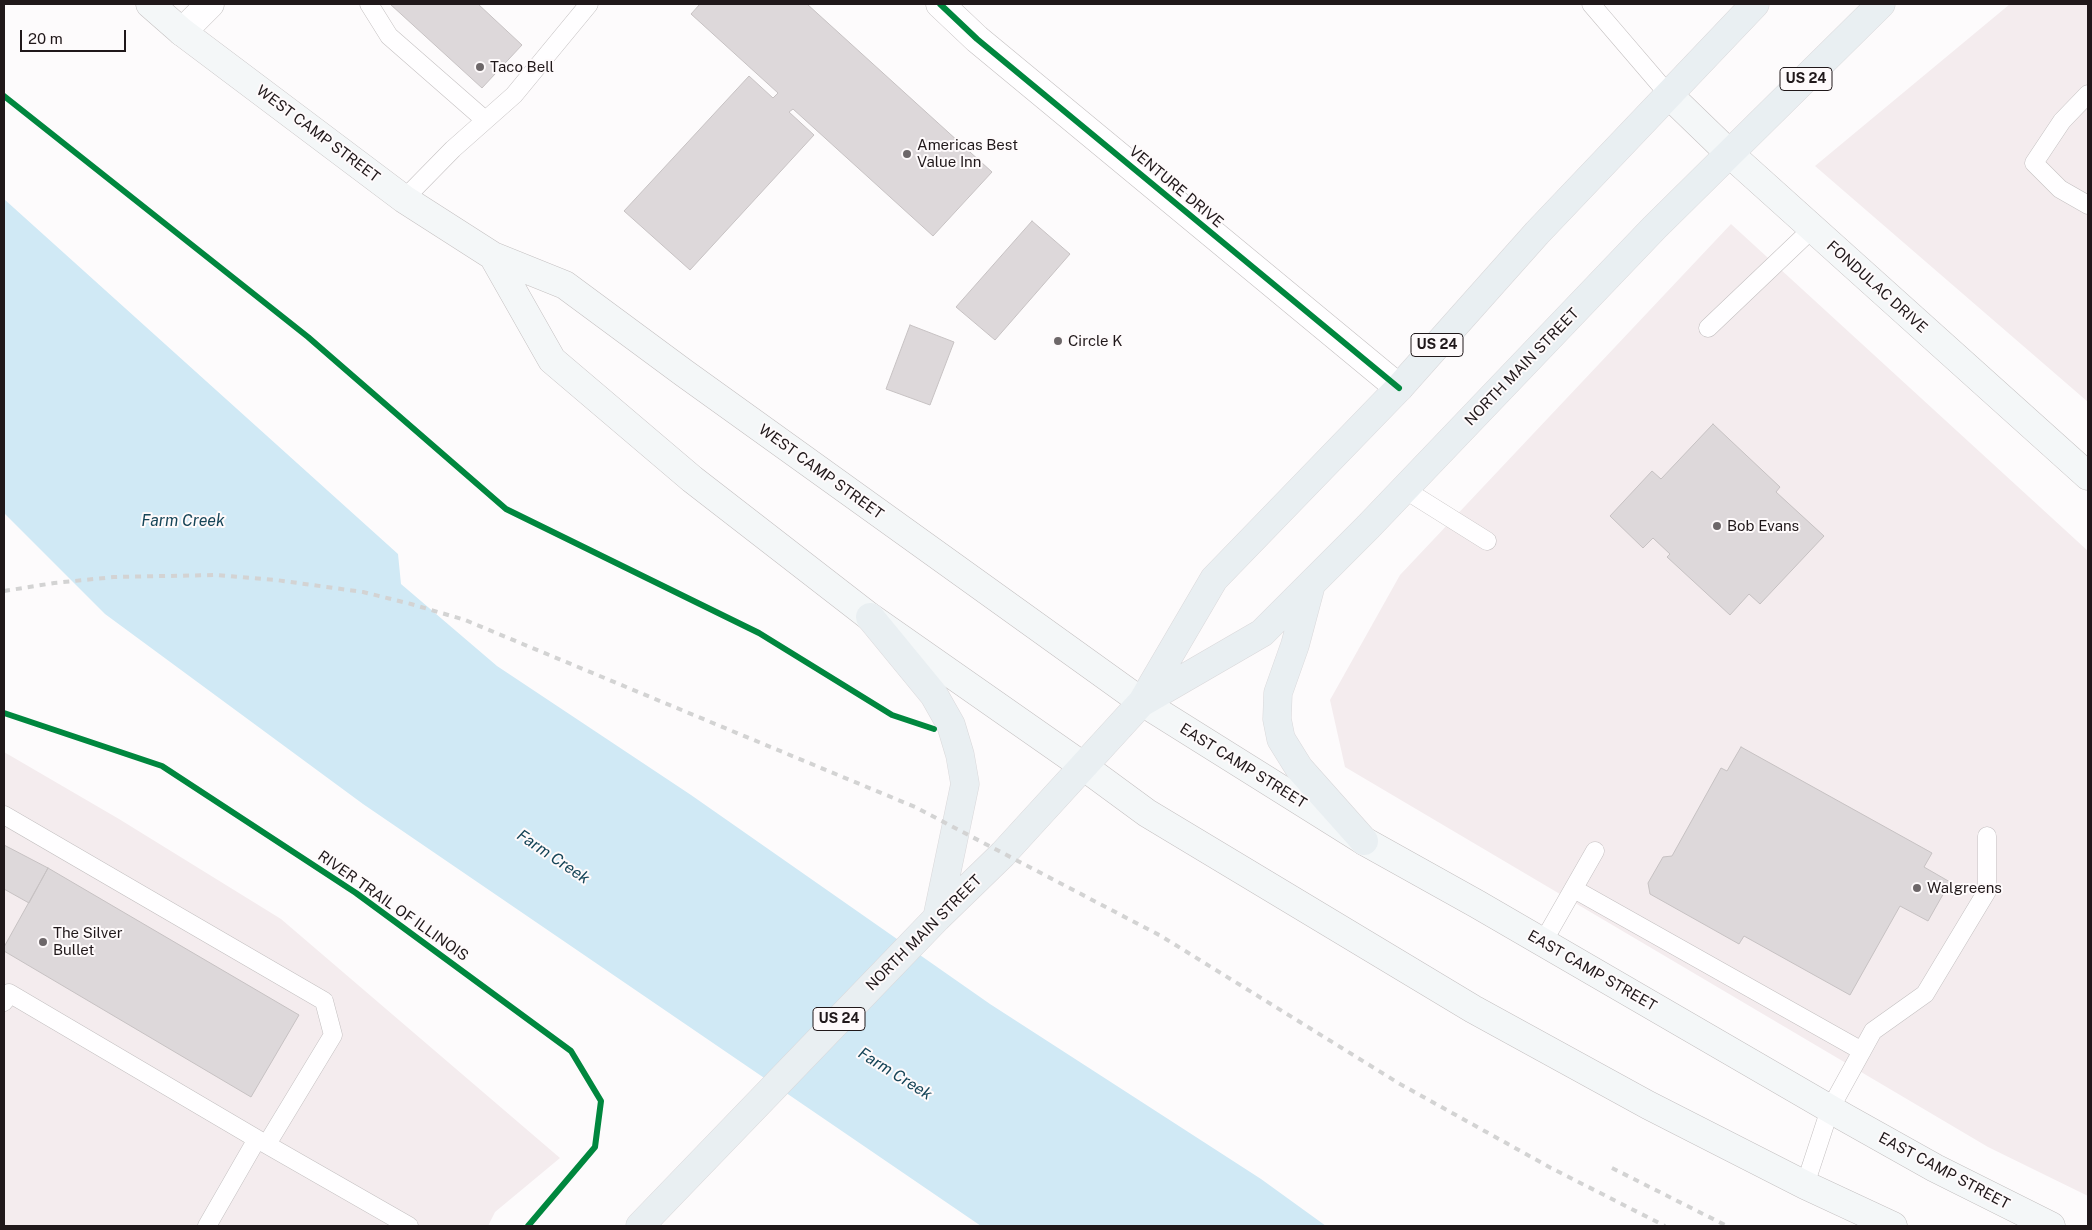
<!DOCTYPE html>
<html>
<head>
<meta charset="utf-8">
<style>
  body { margin:0 }
  #map { position:relative; width:2092px; height:1230px; overflow:hidden; background:#fdfbfc; font-family:"Public Sans",sans-serif }
  canvas { display:block }
  .frame { position:absolute; inset:0; border:5px solid #20181a; pointer-events:none }
  .scale { position:absolute; left:20px; top:30px; width:106px; height:22px; box-sizing:border-box; border:2px solid #20181a; border-top:0; padding-left:6px; font-size:15px; line-height:18px; white-space:nowrap; color:#20181a; -webkit-text-stroke:4px #fefafb; paint-order:stroke }
</style>
</head>
<body>
<div id="map">
<canvas width="2092" height="1230"></canvas>
<div class="frame"></div>
<div class="scale">20 m</div>
</div>
<script>
const g = document.querySelector('canvas').getContext('2d');
g.lineJoin = 'round';
function fillPath(path, color) {
  g.fillStyle = color;
  g.fill(path, 'evenodd');
}
function poly(rows) {
  const path = new Path2D();
  for (const r of rows) {
    path.moveTo(r[0], r[1]);
    for (let i = 2; i < r.length; i += 2) path.lineTo(r[i], r[i + 1]);
  }
  return path;
}
function trace(path, color, width, dash) {
  g.strokeStyle = color;
  g.lineWidth = width;
  g.lineCap = dash ? 'butt' : 'round';
  g.setLineDash(dash || []);
  g.stroke(path);
}
function write(font, color, halo, rows, align = 'center') {
  g.font = font + ' "Public Sans",sans-serif';
  g.lineWidth = 4;
  g.setLineDash([]);
  g.textBaseline = 'middle';
  g.strokeStyle = halo;
  g.fillStyle = color;
  for (const [text, x, y, turn = 0] of rows) {
    g.save();
    g.translate(x, y);
    g.rotate((+turn || 0) * Math.PI / 180);
    g.textAlign = isNaN(turn) ? turn : align;
    if (halo) g.strokeText(text, 0, 0);
    g.fillText(text, 0, 0);
    g.restore();
  }
}
const built = poly([
  [2010,4,2088,4,2088,402,1815,166],
  [1731,224,2088,551,2088,1196,1988,1147,1345,767,1330,700,1400,575],
  [4,752,119,819,281,919,560,1158,495,1212,488,1226,4,1226]
]);
const water = poly([
  [4,199,398,554,401,584,497,666,691,795,990,1004,1261,1179,1326,1226,981,1226,363,804,105,614,4,513]
]);
const building = poly([
  [390,4,478,4,522,45,482,88,390,4],
  [700,4,807,4,992,172,933,236,793,109,789,112,814,135,690,270,624,211,749,76,773,98,778,93,691,14,700,4],
  [1032,221,1070,254,995,340,956,307,1032,221],
  [910,325,954,342,930,405,886,389,910,325],
  [1713,424,1780,487,1776,492,1824,536,1760,604,1749,594,1730,615,1667,557,1670,554,1653,538,1643,548,1610,516,1652,471,1661,479,1713,424],
  [1741,747,1932,853,1924,867,1950,882,1928,921,1900,906,1850,995,1744,936,1739,944,1650,894,1648,883,1663,857,1672,856,1721,768,1727,771,1741,747],
  [4,845,48,868,29,903,4,889,4,845],
  [48,868,299,1015,251,1097,4,951,4,947,48,868]
]);
const lane = poly([
  [369,4,389,36,485,120],
  [1591,4,1669,95],
  [2088,94,2062,121,2034,163,2060,189,2088,205],
  [404,199,453,149,514,95,589,4],
  [1708,328,1812,229],
  [1404,489,1487,541],
  [4,815,324,1001,333,1035,267,1144],
  [1574,889,1862,1051],
  [1543,942,1595,851],
  [4,1002,9,993,257,1139,207,1226],
  [257,1139,409,1226],
  [1805,1185,1830,1109,1873,1031,1925,994,1987,891,1987,836]
]);
const street = poly([
  [940,4,977,39,1399,388],
  [182,32,210,4]
]);
const secondary = poly([
  [150,4,182,32,404,199,493,256,565,285,684,373,1142,702,1364,841,1477,904,1844,1117,1935,1168,2051,1226],
  [1669,95,1730,154,2088,476],
  [493,256,552,360,692,479,870,617,1083,766,1147,813,1473,1009,1648,1105,1805,1185,1893,1226]
]);
const primary = poly([
  [1311,585,1295,645,1278,693,1277,719,1281,739,1299,768,1364,841],
  [870,617,934,695,951,725,960,755,965,784,937,918],
  [1143,702,1262,633,1368,527,1654,228,1881,4],
  [640,1226,937,918,1003,854,1142,702,1214,579,1399,388,1537,233,1755,4]
]);
const rail = poly([
  [4,591,54,583,114,577,216,575,276,580,363,592,411,604,465,620,915,807,1161,936,1400,1084,1551,1168,1665,1226],
  [1612,1168,1727,1226]
]);
const cycleway = poly([
  [940,4,977,39,1399,388],
  [4,96,308,337,506,509,759,633,892,715,934,729],
  [4,713,162,766,356,893,571,1051,601,1101,595,1147,528,1226]
]);
const markers = [
  [480,67,5,"#6d6769"],
  [907,154,5,"#6d6769"],
  [1058,341,5,"#6d6769"],
  [1717,526,5,"#6d6769"],
  [1917,888,5,"#6d6769"],
  [43,942,5,"#6d6769"]
];
const shields = [
  [1806,79,52],
  [1437,345,52],
  [839,1019,52]
];
const shieldNames = [
  ["US 24",1806,79],
  ["US 24",1437,345],
  ["US 24",839,1019]
];
const poiNames = [
  ["Taco Bell",490,67],
  ["Americas Best",917,145],
  ["Value Inn",917,162],
  ["Circle K",1068,341],
  ["Bob Evans",1727,526],
  ["Walgreens",1927,888],
  ["The Silver",53,933],
  ["Bullet",53,950]
];
const streetNames = [
  ["WEST CAMP STREET",318,134,37],
  ["VENTURE DRIVE",1176,187,40],
  ["FONDULAC DRIVE",1877,287,42],
  ["NORTH MAIN STREET",1522,367,-46],
  ["WEST CAMP STREET",821,472,36],
  ["EAST CAMP STREET",1243,766,32],
  ["RIVER TRAIL OF ILLINOIS",393,906,35],
  ["NORTH MAIN STREET",924,933,-45],
  ["EAST CAMP STREET",1592,971,30],
  ["EAST CAMP STREET",1944,1171,28]
];
const waterNames = [
  ["Farm Creek",183,521],
  ["Farm Creek",553,857,34],
  ["Farm Creek",895,1074,32]
];
fillPath(built, '#f4ecee');
fillPath(water, '#d0e9f5');
fillPath(building, '#ddd8da');
trace(building, '#c7c2c3', 1);
trace(lane, '#c4c0c1', 19);
trace(street, '#c4c0c1', 29);
trace(secondary, '#c4c0c1', 29);
trace(primary, '#dad8da', 29);
trace(lane, '#fffeff', 18);
trace(street, '#fffeff', 28);
trace(secondary, '#f4f7f8', 28);
trace(primary, '#e9eff2', 28);
trace(rail, '#d3d3d3', 4, [6, 6]);
trace(cycleway, '#00873e', 6);
for (const [x, y, r, color] of markers) {
  const dot = new Path2D();
  dot.arc(x, y, r, 0, 2 * Math.PI);
  g.fillStyle = color;
  g.fill(dot);
  trace(dot, '#fefafb', 2);
}
for (const [x, y, w] of shields) {
  const box = new Path2D();
  box.roundRect(x - w / 2, y - 11.5, w, 23, 4);
  g.fillStyle = '#fefafb';
  g.fill(box);
  trace(box, '#20181a', 1);
}
write('bold 14px', '#20181a', null, shieldNames);
write('15px', '#20181a', '#fefafb', poiNames, 'left');
write('15px', '#20181a', '#fefafb', streetNames);
write('italic 16px', '#164558', '#fefafb', waterNames);
</script>
</body>
</html>
